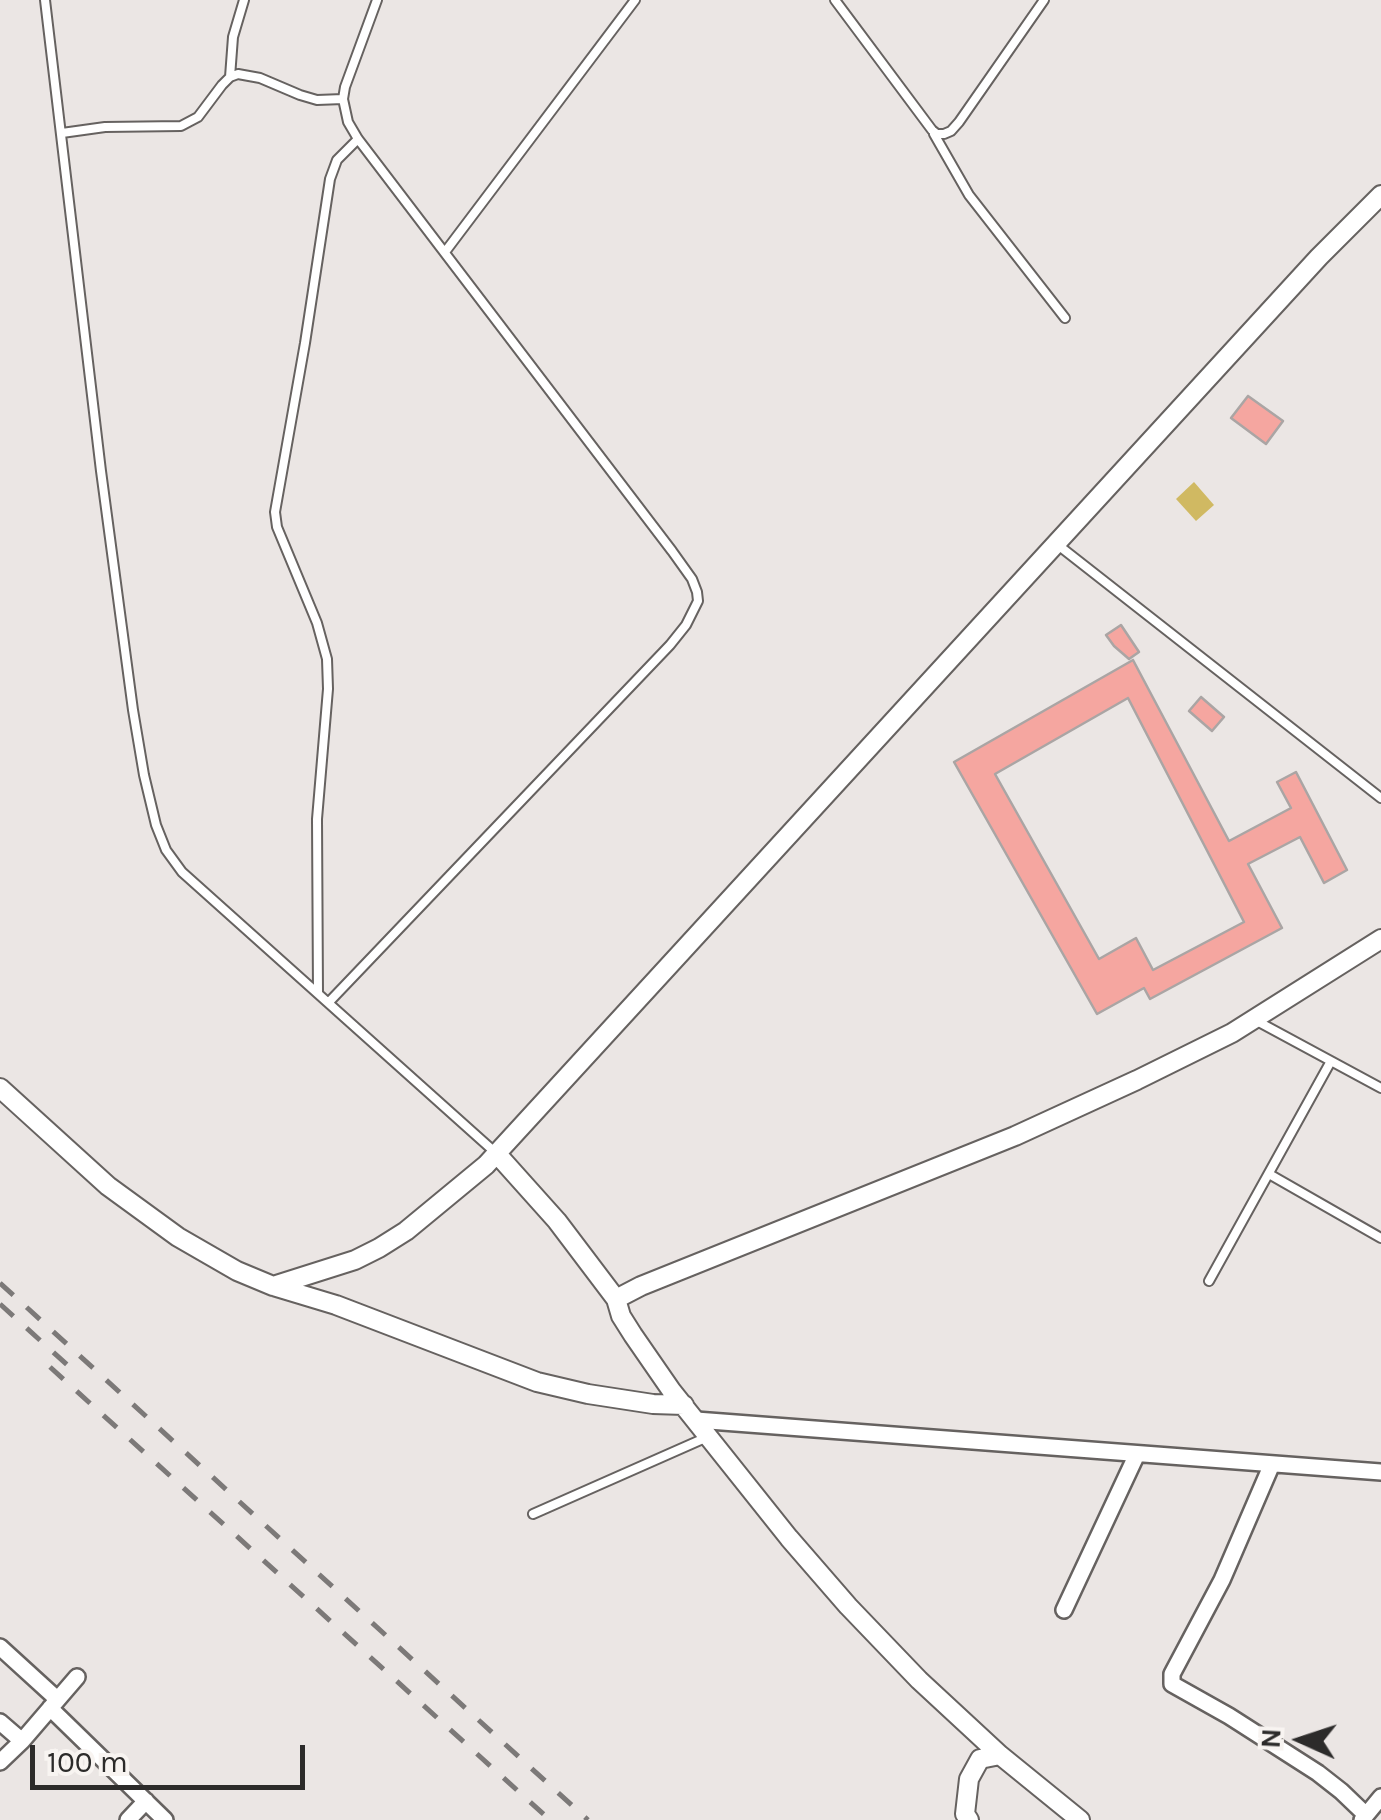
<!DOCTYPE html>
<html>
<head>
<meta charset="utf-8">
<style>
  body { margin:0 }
  #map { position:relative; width:1381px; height:1820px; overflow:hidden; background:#ebe6e4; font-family:Karla,sans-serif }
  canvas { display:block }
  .north { position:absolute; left:1251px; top:1690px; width:100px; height:100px; -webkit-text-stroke:8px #f8f4f1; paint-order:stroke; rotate:273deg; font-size:28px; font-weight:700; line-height:40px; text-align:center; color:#2c2b2a }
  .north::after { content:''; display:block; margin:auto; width:35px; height:45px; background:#2c2b2a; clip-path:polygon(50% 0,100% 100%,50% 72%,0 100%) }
  .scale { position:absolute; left:30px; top:1745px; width:275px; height:45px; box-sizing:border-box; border:5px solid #2c2b2a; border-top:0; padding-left:12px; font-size:30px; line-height:35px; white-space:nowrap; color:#2c2b2a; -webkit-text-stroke:8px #f8f4f1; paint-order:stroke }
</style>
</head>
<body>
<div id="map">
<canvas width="1381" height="1820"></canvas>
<div class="north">N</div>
<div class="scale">100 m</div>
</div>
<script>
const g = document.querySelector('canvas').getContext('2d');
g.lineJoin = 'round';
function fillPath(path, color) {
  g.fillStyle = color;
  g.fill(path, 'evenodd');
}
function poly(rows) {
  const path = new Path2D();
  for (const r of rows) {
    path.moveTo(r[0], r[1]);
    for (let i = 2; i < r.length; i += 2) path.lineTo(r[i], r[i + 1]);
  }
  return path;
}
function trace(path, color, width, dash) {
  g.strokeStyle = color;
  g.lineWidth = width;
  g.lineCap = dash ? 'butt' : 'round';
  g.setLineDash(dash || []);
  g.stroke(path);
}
const green = poly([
  [1194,482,1214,505,1196,521,1176,499]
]);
const building = poly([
  [1248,396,1283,421,1266,444,1231,418,1248,396],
  [1121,625,1139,652,1129,659,1114,646,1106,635,1121,625],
  [1133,660,1229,841,1291,808,1277,782,1296,772,1347,870,1324,883,1300,837,1248,864,1282,928,1150,999,1144,988,1097,1014,954,762,1133,660],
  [1128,698,1244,922,1153,970,1136,938,1099,959,995,774,1128,698],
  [1201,697,1224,717,1212,731,1189,711,1201,697]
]);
const service = poly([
  [45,0,101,471,133,710,144,775,156,825,166,850,182,872,497,1154],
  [835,0,932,130,937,134,944,134,951,131,959,122,1044,0],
  [230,77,233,37,244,0],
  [62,133,105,127,181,126,198,117,222,85,230,77,238,74,260,78,300,95,317,100,343,99],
  [934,134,969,195,1065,318],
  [445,252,635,0],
  [1058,545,1381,798],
  [318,993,317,819,328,689,327,659,317,623,277,527,275,512,305,343,330,179,337,160,358,139],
  [329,1002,670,645,686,625,698,601,697,592,692,579,672,551,358,139,348,122,343,99,345,87,377,0],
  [1255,1020,1381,1088],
  [1269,1174,1381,1238],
  [1209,1281,1331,1061],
  [533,1514,705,1438]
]);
const minor = poly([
  [696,1420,1381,1472],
  [1272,1464,1222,1580,1172,1674,1172,1684,1229,1716,1318,1773,1341,1791,1366,1815],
  [1064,1610,1137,1454],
  [0,1647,57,1699],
  [50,1708,165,1820],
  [0,1722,22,1741],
  [0,1762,22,1741,77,1677],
  [128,1820,146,1801],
  [1362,1820,1381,1797]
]);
const tertiary = poly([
  [0,1088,108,1186,178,1237,237,1271,273,1286,336,1305,537,1382,588,1394,653,1404,684,1405],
  [497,1154,557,1221,616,1299],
  [273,1286,355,1260,379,1248,406,1231,486,1165,1319,257,1381,195],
  [969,1820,965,1814,969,1779,980,1759,1000,1755],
  [1080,1820,1000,1755,919,1680,848,1606,789,1538,671,1390,633,1335,621,1316,616,1299,641,1286,1015,1136,1137,1080,1232,1033,1381,939]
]);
const rail = poly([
  [0,1283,588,1820],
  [0,1304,74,1371],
  [50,1367,550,1820]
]);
fillPath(green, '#d0b962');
fillPath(building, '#f5a6a0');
trace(building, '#aaa5a4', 2.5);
trace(service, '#666260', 12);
trace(minor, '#666260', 20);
trace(tertiary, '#666260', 22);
trace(service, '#fff', 8);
trace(minor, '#fff', 15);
trace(tertiary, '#fff', 18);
trace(rail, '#7c7978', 5, [18, 18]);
</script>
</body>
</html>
